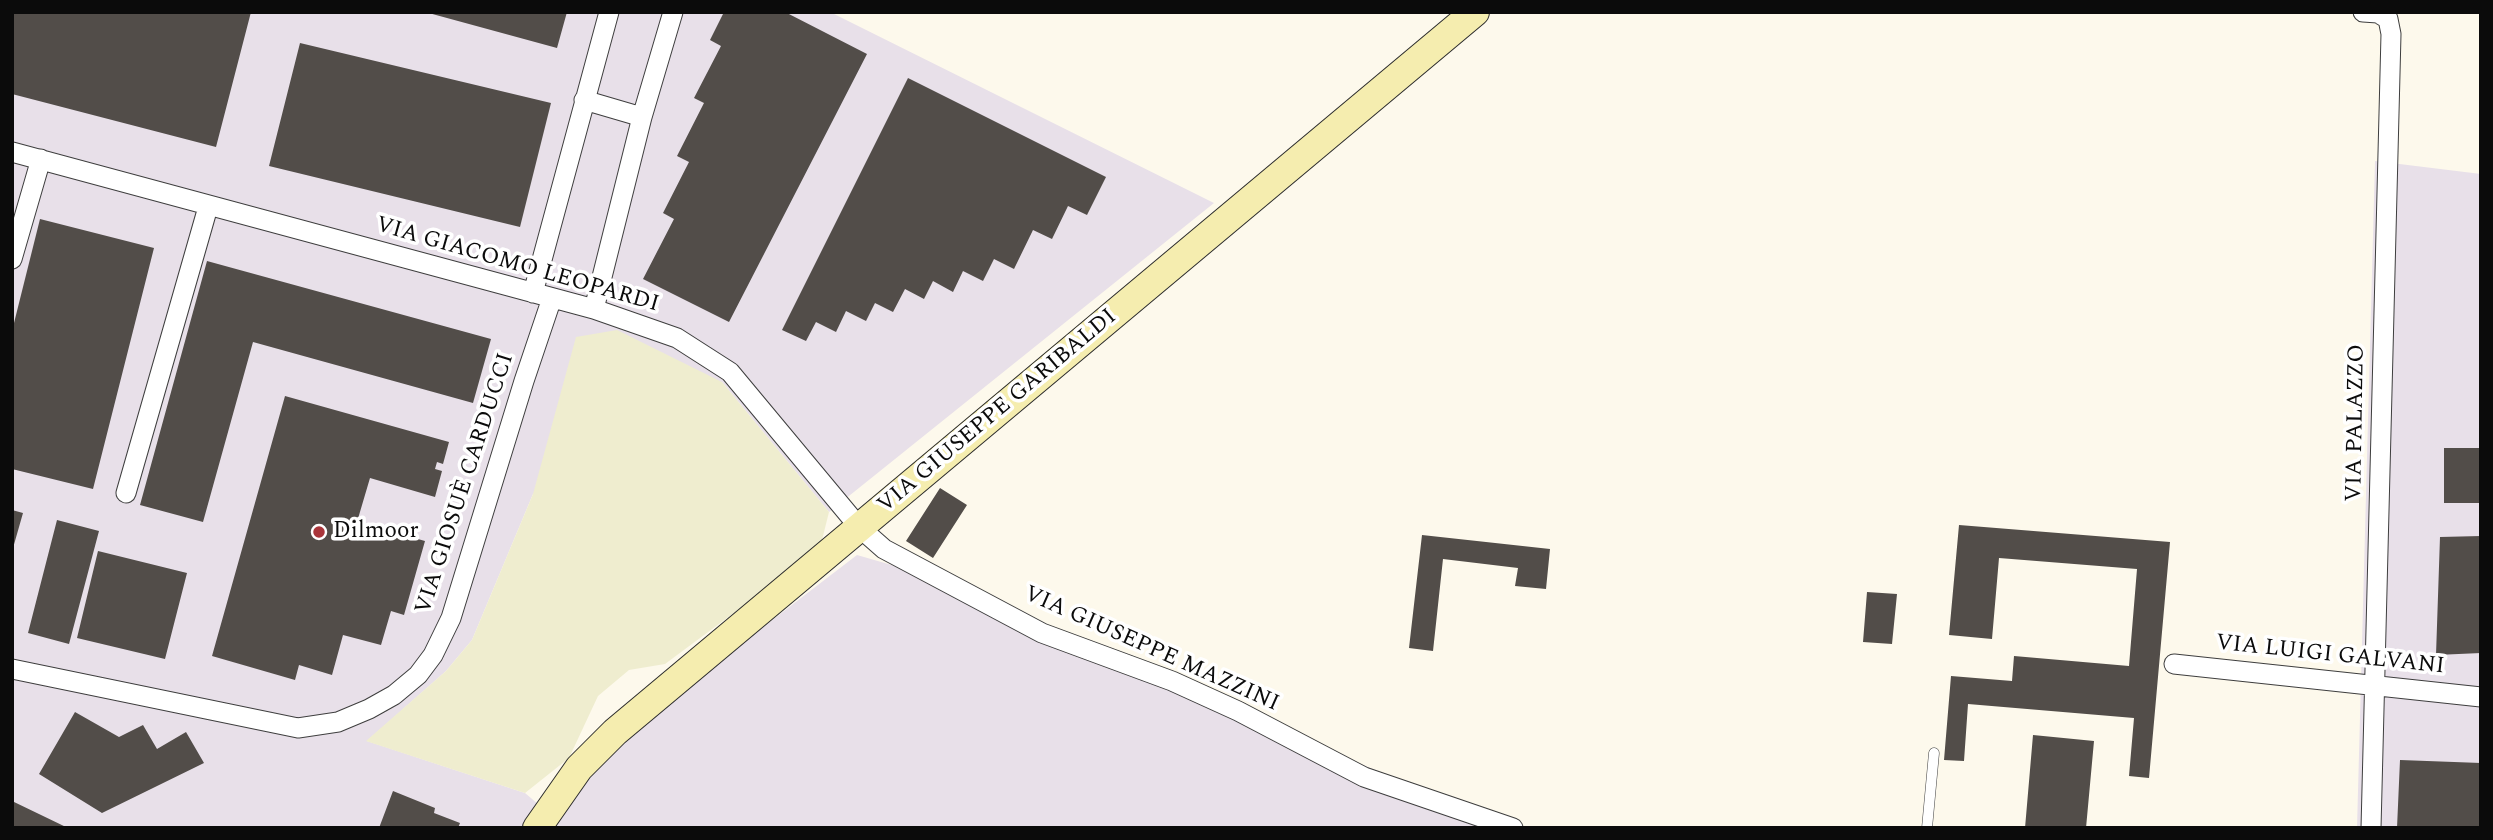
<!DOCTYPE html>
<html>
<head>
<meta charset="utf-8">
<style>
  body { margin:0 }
  #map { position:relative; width:2493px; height:840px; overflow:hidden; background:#fdf9ec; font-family:Spectral,serif }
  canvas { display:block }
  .frame { position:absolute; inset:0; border:14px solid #0b0b0b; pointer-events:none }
</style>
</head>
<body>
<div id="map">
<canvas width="2493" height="840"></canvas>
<div class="frame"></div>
</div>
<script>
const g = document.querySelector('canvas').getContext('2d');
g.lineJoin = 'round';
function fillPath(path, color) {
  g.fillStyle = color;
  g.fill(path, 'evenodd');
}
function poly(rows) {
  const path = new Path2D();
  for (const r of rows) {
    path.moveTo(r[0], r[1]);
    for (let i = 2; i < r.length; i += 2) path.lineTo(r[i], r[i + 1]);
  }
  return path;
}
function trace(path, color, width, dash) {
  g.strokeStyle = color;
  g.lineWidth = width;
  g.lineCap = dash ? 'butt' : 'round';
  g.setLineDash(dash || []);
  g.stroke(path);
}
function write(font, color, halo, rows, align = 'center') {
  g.font = font + ' Spectral,serif';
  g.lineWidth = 7;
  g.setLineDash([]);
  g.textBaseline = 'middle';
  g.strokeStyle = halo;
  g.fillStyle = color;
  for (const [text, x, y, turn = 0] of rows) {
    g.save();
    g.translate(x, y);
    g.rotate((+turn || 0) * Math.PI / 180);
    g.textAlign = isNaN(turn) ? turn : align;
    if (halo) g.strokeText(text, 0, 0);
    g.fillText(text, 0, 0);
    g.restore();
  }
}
const industrial = poly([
  [12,12,830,12,1214,203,829,512,722,382,533,494,472,640,446,671,367,741,525,793,558,821,586,773,715,664,857,555,902,568,1511,828,12,828],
  [2375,161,2481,174,2481,828,2357,828]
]);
const farmland = poly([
  [617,330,722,382,829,512,822,540,797,566,665,664,629,670,598,696,569,758,525,793,366,741,446,671,472,640,533,494,576,337]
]);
const building = poly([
  [12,12,251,12,216,147,12,94],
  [425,12,567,12,557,48],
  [724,12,785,12,867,54,729,322,643,279,674,219,663,213,689,162,677,156,704,103,694,98,721,46,710,40],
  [300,43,551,103,520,227,269,166],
  [908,78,1106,177,1087,215,1068,206,1052,239,1033,230,1014,269,994,259,983,281,963,271,953,292,933,281,924,299,905,289,893,312,875,303,866,321,846,311,836,332,816,322,806,341,782,330],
  [40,219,154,248,93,489,12,469,12,331],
  [207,261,491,339,473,403,253,342,203,522,140,505],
  [285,396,449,442,443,464,437,462,435,469,442,471,435,497,370,478,357,522,425,541,404,615,391,611,381,645,343,635,332,675,299,665,295,680,212,656],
  [2444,448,2481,448,2481,503,2444,503],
  [940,488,967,505,933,558,906,541],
  [12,510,23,513,13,548,12,548],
  [57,520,99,531,69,644,28,633],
  [1959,525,2170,542,2149,778,2129,776,2134,718,1968,704,1964,761,1944,760,1951,676,2012,681,2014,656,2129,666,2137,569,1999,558,1992,639,1949,635],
  [1422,535,1550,549,1546,589,1515,586,1518,568,1443,559,1433,651,1409,648],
  [2481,536,2481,653,2436,655,2440,537],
  [98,551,187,573,165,659,77,638],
  [1867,592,1897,594,1892,644,1863,642],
  [75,712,119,737,143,725,157,749,186,732,204,763,102,813,39,774],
  [2033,735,2094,741,2086,828,2025,828],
  [2400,760,2481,763,2481,828,2397,828],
  [393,791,435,808,434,813,460,823,458,828,379,828],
  [12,801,68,828,12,828]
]);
const lane = poly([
  [1927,828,1934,753]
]);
const street = poly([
  [2363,12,2378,13,2388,19,2391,34,2371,828],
  [584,100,642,117],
  [12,152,594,309,677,338,730,372,859,527,884,549,1042,633,1172,681,1238,711,1364,777,1513,828],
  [12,259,41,159],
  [533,293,609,12],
  [594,309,642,117,673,12],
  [126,493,208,207],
  [2174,664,2481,697],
  [12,669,298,728,338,722,369,709,394,695,418,675,433,655,451,618,524,381,552,298]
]);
const secondary = poly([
  [537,828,579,768,615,732,1475,12]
]);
const markers = [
  [319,532,7,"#a9353a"]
];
const streetNames = [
  ["VIA GIACOMO LEOPARDI",517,266,16],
  ["VIA GIUSEPPE GARIBALDI",998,412,-40],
  ["VIA PALAZZO",2357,423,-89],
  ["VIA GIOSUÈ CARDUCCI",466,484,-72],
  ["VIA GIUSEPPE MAZZINI",1151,650,24],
  ["VIA LUIGI GALVANI",2330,656,6]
];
const poiNames = [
  ["Dilmoor",333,532]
];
fillPath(industrial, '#e8e0e9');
fillPath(farmland, '#efedcf');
fillPath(building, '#524d49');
trace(lane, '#3e3e3e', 11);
trace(street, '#3e3e3e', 21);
trace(secondary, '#2d2d2d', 30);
trace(lane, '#fff', 10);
trace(street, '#fff', 19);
trace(secondary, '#f5edaf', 28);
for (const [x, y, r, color] of markers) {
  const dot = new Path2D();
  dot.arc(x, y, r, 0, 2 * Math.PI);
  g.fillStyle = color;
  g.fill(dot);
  trace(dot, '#fff', 2.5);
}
write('23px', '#0b0b0b', '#fff', streetNames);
write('23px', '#0b0b0b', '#fff', poiNames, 'left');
</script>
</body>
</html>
